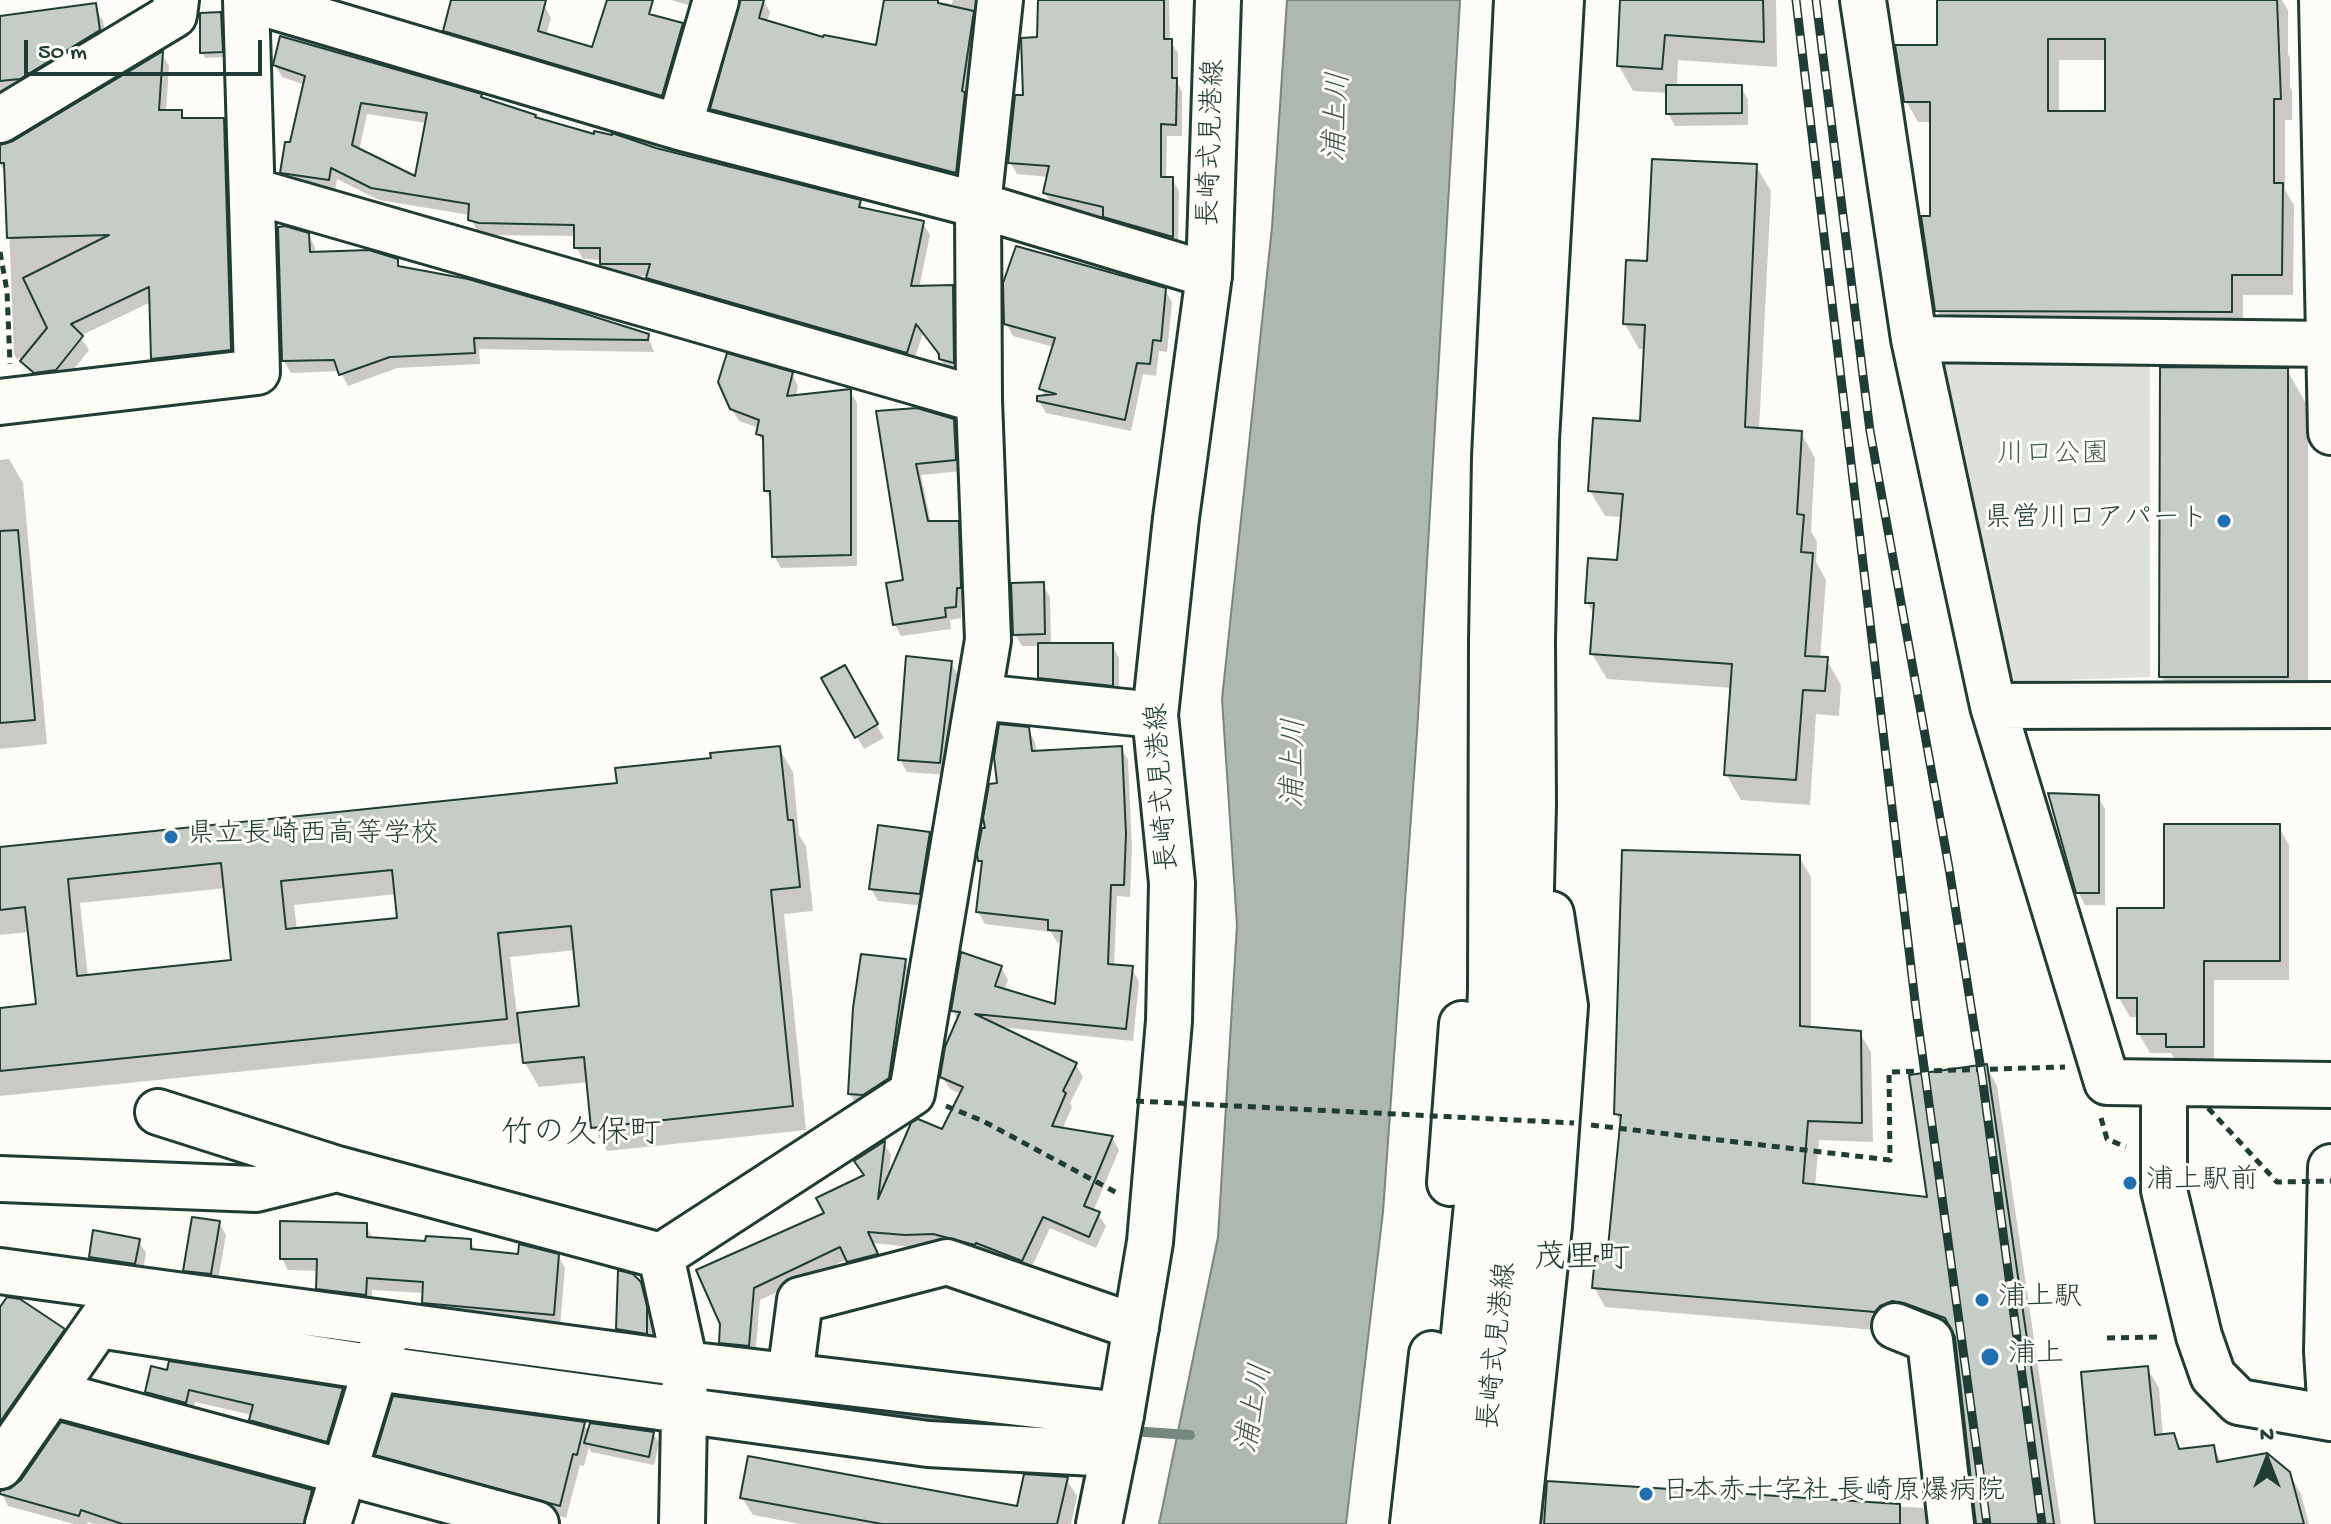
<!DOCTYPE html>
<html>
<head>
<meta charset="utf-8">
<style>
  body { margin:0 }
  #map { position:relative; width:2331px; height:1524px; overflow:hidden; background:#fdfcf7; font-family:"Gochi Hand",sans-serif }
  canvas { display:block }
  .north { position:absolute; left:2227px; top:1420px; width:80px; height:80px; -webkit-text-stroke:6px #fdfcf7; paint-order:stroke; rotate:0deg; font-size:22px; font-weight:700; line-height:32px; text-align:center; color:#1f3d34 }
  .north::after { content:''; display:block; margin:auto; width:28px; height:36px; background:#1f3d34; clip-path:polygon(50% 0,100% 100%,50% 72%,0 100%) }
  .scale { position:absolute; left:24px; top:40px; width:238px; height:36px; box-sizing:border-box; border:4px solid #1f3d34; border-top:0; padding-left:10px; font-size:24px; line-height:28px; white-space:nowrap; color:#1f3d34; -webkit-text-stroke:6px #fdfcf7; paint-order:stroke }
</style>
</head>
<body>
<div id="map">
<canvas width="2331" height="1524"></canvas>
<div class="north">N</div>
<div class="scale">50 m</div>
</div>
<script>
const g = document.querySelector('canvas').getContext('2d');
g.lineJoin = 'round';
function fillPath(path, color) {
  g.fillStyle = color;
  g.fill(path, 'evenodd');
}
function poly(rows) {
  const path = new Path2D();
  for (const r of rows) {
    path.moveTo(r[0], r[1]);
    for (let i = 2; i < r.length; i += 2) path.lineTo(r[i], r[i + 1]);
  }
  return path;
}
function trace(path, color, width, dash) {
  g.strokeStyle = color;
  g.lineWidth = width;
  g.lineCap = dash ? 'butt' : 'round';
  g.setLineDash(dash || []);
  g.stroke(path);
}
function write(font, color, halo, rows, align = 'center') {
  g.font = font + ' "Gochi Hand","Klee One",sans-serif';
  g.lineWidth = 6;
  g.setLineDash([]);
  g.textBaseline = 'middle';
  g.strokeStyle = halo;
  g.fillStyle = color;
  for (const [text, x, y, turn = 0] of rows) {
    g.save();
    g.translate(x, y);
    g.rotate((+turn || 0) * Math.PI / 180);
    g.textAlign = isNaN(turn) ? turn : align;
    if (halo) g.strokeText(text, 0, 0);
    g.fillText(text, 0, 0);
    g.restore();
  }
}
const green = poly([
  [1931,358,2150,361,2150,677,2008,682]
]);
const water = poly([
  [1287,0,1460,0,1417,733,1383,1212,1346,1524,1159,1524,1218,1237,1237,925,1222,699,1272,227,1287,0]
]);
const shadow = poly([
  [453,0,525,0,544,5,551,18,546,36,593,50,677,41,684,53,669,107,452,43,445,30],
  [671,0,700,0,698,8],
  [741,0,763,0,770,12,767,22,825,40,878,47,886,0,929,0,952,4,953,0,986,0,963,185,720,121,712,109],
  [1040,0,1169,0,1170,41,1178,53,1178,84,1182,92,1182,136,1167,136,1166,179,1172,179,1179,191,1178,248,1112,228,1105,217,1052,205,1045,193,1049,177,1017,174,1010,162,1039,39],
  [1622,0,1776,0,1777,67,1678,60,1677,87,1741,87,1748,100,1748,125,1675,126,1668,113,1668,93,1633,91,1619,66],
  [1939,0,2282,0,2288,10,2288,54,2290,58,2290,87,2292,91,2292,120,2285,120,2285,190,2294,205,2293,295,2243,295,2243,332,1949,331,1937,311,1932,218,1932,122,1918,122,1906,101,1939,47],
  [2059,60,2107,60,2107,113,2059,113],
  [95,7,103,21,107,45,0,101,0,18],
  [220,14,223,19,225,57,205,58,202,52],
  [162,54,169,66,166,112,181,112,185,120,223,120,231,133,238,362,160,371,153,359,151,302,80,336,89,350,63,383,43,385,19,363,41,381,43,378,18,357,18,361,14,354,7,176,0,164,0,145,14,143],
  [275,65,483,100,536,120,859,202,864,211,923,223,930,235,919,288,952,287,959,299,960,374,948,370,923,333,913,364,655,290,649,276,609,276,602,260,583,259,576,247,576,236,487,235,477,231,470,215,379,200,337,179,335,191,289,184,282,172,292,145,305,85,282,77],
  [367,114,427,123,416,179,359,151],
  [1756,166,1771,191,1759,430,1801,433,1815,458,1811,531,1817,542,1816,562,1826,580,1820,659,1826,659,1841,685,1839,716,1816,714,1810,805,1741,800,1726,774,1733,688,1607,679,1592,654,1595,616,1587,602,1619,562,1623,517,1605,516,1590,491,1642,423,1646,349,1639,349,1625,324,1649,263],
  [308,235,315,247,315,254,396,260,401,269,648,336,654,352,479,349,480,364,397,368,348,386,340,371,291,373,284,361],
  [1165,290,1172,302,1167,352,1159,351,1156,376,1143,374,1131,431,1046,413,1039,401,1046,397,1041,389,1054,347,1013,336,1006,323],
  [2287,370,2308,407,2308,713,2182,713,2161,676],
  [792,374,798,386,796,397,850,391,857,403,857,566,781,568,774,556,772,502,766,491,765,446,758,434,759,428,739,421,731,408],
  [878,413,953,421,960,433,962,471,921,475,931,523,957,523,964,535,966,599,962,599,961,618,950,620,951,629,901,636,895,625,905,582],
  [9,459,23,483,47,744,0,749,0,460],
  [1042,584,1050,597,1051,645,1112,645,1119,658,1119,697,1047,690,1040,677,1040,646,1022,646,1015,634],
  [951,663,958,675,947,775,907,772,900,759],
  [844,668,884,738,864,749,824,679],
  [1028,729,1035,742,1037,753,1121,748,1128,760,1132,848,1130,897,1117,896,1114,967,1131,968,1139,981,1133,1041,1000,1027,1076,1065,1083,1077,1070,1103,1072,1107,1062,1130,1112,1138,1119,1150,1093,1212,1098,1214,1106,1226,1096,1248,1050,1228,1029,1273,941,1246,913,1247,872,1243,883,1267,856,1274,848,1259,760,1300,755,1358,728,1355,721,1342,722,1324,698,1271,826,1214,866,1177,884,1143,891,1155,888,1179,943,1132,961,1094,950,1089,942,1076,959,1021,953,1011,1001,967,1008,980,1004,991,1056,1007,1063,943,1057,942,1051,932,985,924,978,912,984,867,980,860,999,785],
  [779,748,793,772,799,835,806,846,813,911,784,914,806,1130,607,1151,593,1127,589,1082,539,1087,525,1063,522,1043,0,1096,0,1010,38,1006,30,932,0,935,0,848,619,785,713,760],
  [226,888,233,962,88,977,80,903],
  [397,894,399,920,297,930,294,905],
  [575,950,581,1008,517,1015,510,957],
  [2098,797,2105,809,2105,905,2085,905,2078,892],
  [2278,826,2289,845,2289,980,2214,980,2214,1066,2179,1066,2171,1053,2150,1053,2139,1034,2139,1017,2130,1017,2119,998,2166,910],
  [929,834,936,847,926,906,878,901,871,889],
  [1799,857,1811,877,1811,1029,1859,1032,1871,1052,1873,1142,1819,1140,1815,1186,1929,1199,1986,1066,1997,1086,2061,1524,1977,1524,1957,1337,1917,1322,1887,1331,1605,1307,1594,1287,1609,1259,1622,1124,1616,1114],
  [904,961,912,974,895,1091,857,1106,850,1094],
  [219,1223,226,1235,217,1286,192,1283,185,1270],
  [366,1225,373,1239,427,1243,470,1241,476,1251,558,1256,565,1268,560,1326,431,1315,424,1303,424,1293,372,1290,372,1307,325,1300,318,1288,318,1271,288,1270,282,1258],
  [138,1240,146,1253,142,1276,98,1269,91,1256],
  [640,1283,647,1296,653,1320,653,1345,625,1342,618,1329],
  [0,1310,63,1331,70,1343,0,1445],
  [2147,1368,2159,1388,2163,1436,2173,1435,2182,1451,2213,1447,2222,1463,2289,1473,2301,1494,2309,1524,2097,1524],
  [152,1369,342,1390,349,1402,334,1453,258,1433,251,1420,252,1415,195,1402,192,1415,154,1405,147,1392],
  [584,1424,589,1433,653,1433,659,1443,654,1465,591,1452,589,1447,584,1466,580,1465,566,1518,385,1467,378,1454],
  [1066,1479,1077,1496,1071,1524,800,1524,753,1515,742,1498,1019,1508],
  [1549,1483,1923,1508,1932,1524,1546,1524],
  [311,1491,318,1504,312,1524,94,1524,88,1522,87,1524,74,1524,8,1506,2,1494]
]);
const stream = poly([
  [847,1405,921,1416,978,1420],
  [1130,1431,1190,1435]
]);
const building = poly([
  [451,0,546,0,538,31,592,47,607,0,653,0,649,14,683,23,662,96,443,31,451,0],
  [740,0,764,0,759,18,823,37,824,35,876,45,884,0,938,0,938,3,974,11,962,91,965,92,956,173,710,109,740,0],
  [1038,0,1164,0,1164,39,1172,39,1172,78,1177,78,1176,125,1161,124,1161,177,1173,177,1173,237,1103,217,1103,207,1043,193,1049,166,1008,163,1015,95,1023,95,1021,38,1037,37,1038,0],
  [1620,0,1763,0,1764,42,1665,35,1662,69,1617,66,1620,0],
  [1937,0,2277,0,2281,99,2274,99,2274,183,2283,183,2282,275,2232,275,2232,312,1935,311,1921,216,1930,216,1930,102,1904,102,1895,45,1937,45,1937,0],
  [2048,39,2105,39,2105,111,2048,111,2048,39],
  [96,3,100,30,20,79,0,81,0,16,96,3],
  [221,12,223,52,200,53,200,13,221,12],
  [280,36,482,94,481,97,536,115,535,117,594,134,594,131,612,135,612,133,656,148,861,200,859,207,924,221,911,286,953,285,954,363,939,359,939,354,916,324,907,353,646,278,650,264,600,264,600,248,574,248,574,225,479,223,468,220,469,204,371,188,331,168,329,180,280,173,285,142,290,142,305,76,273,65,280,36],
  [361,103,427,113,415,176,352,145,361,103],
  [163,51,159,110,182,110,182,118,224,118,231,350,151,359,149,287,71,324,83,336,56,370,34,373,20,361,47,328,23,278,109,235,7,238,4,163,0,163,0,145,13,141,163,51],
  [1666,85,1742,85,1742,113,1666,114,1666,85],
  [1652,159,1757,164,1745,427,1802,431,1797,514,1804,515,1801,552,1813,553,1805,656,1828,657,1825,691,1803,690,1796,780,1724,775,1732,664,1590,654,1594,603,1585,603,1588,558,1617,560,1623,494,1588,491,1593,418,1640,421,1645,325,1623,324,1626,260,1647,261,1652,159],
  [285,226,309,233,310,252,369,250,398,259,398,266,468,279,554,304,649,334,648,340,474,338,475,353,390,357,339,375,334,360,282,361,278,227,285,226],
  [1016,246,1166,288,1161,341,1153,340,1150,364,1137,363,1125,420,1037,401,1037,396,1056,394,1039,389,1055,338,1004,324,1003,283,1016,246],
  [727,353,793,372,787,396,851,389,851,555,772,557,770,491,764,491,763,436,756,434,759,420,730,409,718,382,727,353],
  [2160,367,2288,368,2288,677,2159,677,2160,367],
  [917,408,954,419,956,460,916,464,928,521,959,521,961,588,957,588,956,607,945,608,946,617,893,625,886,583,903,580,876,411,917,408],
  [18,530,35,720,0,723,0,531,18,530],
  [1044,582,1045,634,1013,635,1011,583,1044,582],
  [1038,643,1113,643,1113,686,1038,678,1038,643],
  [906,656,952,661,940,763,898,760,906,656],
  [845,665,878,724,855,738,821,678,845,665],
  [999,724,1029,727,1032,751,1122,746,1126,834,1124,885,1111,885,1108,964,1133,966,1126,1029,975,1014,1077,1063,1063,1091,1066,1093,1052,1126,1113,1136,1084,1206,1100,1212,1089,1237,1043,1217,1022,1261,976,1243,975,1245,933,1234,905,1235,868,1232,878,1254,847,1262,840,1247,754,1288,749,1346,719,1343,720,1324,696,1270,824,1213,816,1198,864,1175,854,1161,885,1141,878,1199,911,1123,918,1119,942,1129,963,1087,940,1077,945,1047,960,1012,951,1011,961,952,1002,966,995,986,1055,1004,1062,931,1048,930,1048,920,976,912,982,861,978,861,977,854,982,828,985,828,983,818,989,784,997,783,994,757,999,724],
  [780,746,788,820,793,820,800,887,771,890,793,1106,591,1128,584,1057,523,1063,517,1013,579,1006,571,926,498,933,507,1019,0,1071,0,1008,36,1004,25,907,0,910,0,847,617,783,615,768,711,758,710,753,780,746],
  [221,863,231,960,77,976,68,879,221,863],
  [392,870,397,918,286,929,281,881,392,870],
  [2048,793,2099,795,2099,893,2076,893,2048,793],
  [2164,824,2280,824,2280,961,2204,961,2204,1047,2166,1047,2166,1034,2137,1034,2137,998,2117,998,2117,908,2164,908,2164,824],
  [878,825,930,832,920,894,869,889,878,825],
  [1622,850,1800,855,1800,1026,1861,1031,1862,1123,1808,1121,1803,1183,1927,1197,1909,1075,1987,1064,2054,1524,1976,1524,1955,1337,1945,1318,1904,1303,1892,1301,1880,1306,1875,1312,1592,1288,1595,1256,1607,1257,1621,1115,1614,1114,1622,850],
  [861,954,906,959,889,1078,863,1095,848,1094,853,1008,861,954],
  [192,1217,220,1221,211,1274,183,1271,192,1217],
  [280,1221,367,1223,367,1237,425,1241,426,1236,471,1239,471,1249,518,1254,519,1244,559,1254,554,1315,422,1303,423,1282,367,1278,366,1295,316,1289,317,1259,280,1259,280,1221],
  [93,1230,140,1239,135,1264,89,1257,93,1230],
  [618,1270,633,1274,641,1282,647,1306,647,1334,616,1329,618,1270],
  [7,1297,20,1299,65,1329,0,1422,0,1307,7,1297],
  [169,1361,343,1388,327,1442,249,1420,253,1405,189,1390,186,1403,145,1392,151,1366,167,1370,169,1361],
  [2148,1366,2155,1435,2174,1433,2179,1449,2214,1445,2217,1462,2267,1453,2290,1472,2304,1524,2095,1524,2081,1372,2148,1366],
  [393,1396,585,1422,577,1455,573,1454,560,1506,375,1455,393,1396],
  [61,1422,312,1490,304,1524,122,1524,81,1510,79,1516,0,1494,0,1491,11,1488,21,1480,61,1422],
  [590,1423,654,1432,649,1457,584,1443,590,1423],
  [748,1456,1017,1506,1024,1474,1068,1477,1057,1524,882,1524,740,1498,748,1456],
  [1547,1481,1900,1504,1900,1524,1544,1524,1547,1481]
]);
const path = poly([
  [0,252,7,291,10,364],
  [946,1106,983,1121,1119,1194],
  [2101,1118,2107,1139,2126,1147],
  [1591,1125,1890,1160,1889,1072,2065,1067],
  [2107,1338,2162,1337]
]);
const minor = poly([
  [252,0,679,127,978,205,1209,275],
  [1863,0,1914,339,1993,706,2107,1082,2331,1085],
  [0,120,174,15,176,0],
  [679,127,716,0],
  [253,191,979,400],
  [1914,339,2331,344],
  [0,402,257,372,246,0],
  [1532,641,1536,440,1561,0],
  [1492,642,1495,457,1517,0],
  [979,697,1155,715],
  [1993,706,2331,705],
  [2164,1083,2164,1190,2199,1336,2213,1376,2239,1402,2331,1418],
  [158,1112,337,1169],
  [0,1179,256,1189,337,1169,661,1256,912,1093,988,640,979,400,978,205,1000,0],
  [661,1256,685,1364,682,1524],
  [0,1271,685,1364,1121,1415],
  [99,1325,376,1368,928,1444,1113,1454],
  [1895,1326,1930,1340,1951,1524],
  [790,1376,800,1300,947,1262,1136,1327],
  [51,1393,536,1524],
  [0,1466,114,1302],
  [328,1524,384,1341]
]);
const major = poly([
  [1450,1183,1462,1024],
  [1099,1524,1121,1415,1150,1242,1169,1021,1172,883,1155,715,1176,518,1209,275,1218,0],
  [1413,1524,1432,1354],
  [1445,1524,1487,1105,1491,989,1492,642],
  [1482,1524,1518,1167,1528,1013,1533,805,1532,641],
  [1517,1524,1549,1226,1565,1006,1551,914]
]);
const highway = poly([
  [2322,0,2331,432],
  [2331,1167,2327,1351,2331,1415]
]);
const rail = poly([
  [1796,0,1916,1009,1987,1524],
  [1816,0,1870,431,1949,868,1982,1076,2042,1524]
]);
const pathBridge = poly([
  [1136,1101,1574,1123],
  [2208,1108,2277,1182,2331,1181]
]);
const markers = [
  [2224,521,8,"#1f6fb2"],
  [171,837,8,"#1f6fb2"],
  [2130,1183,8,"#1f6fb2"],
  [1982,1300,8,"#1f6fb2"],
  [1990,1357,10,"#1f6fb2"],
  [1646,1494,8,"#1f6fb2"]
];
const streetNames = [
  ["長崎式見港線",1214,143,-88],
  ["長崎式見港線",1165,787,-94],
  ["長崎式見港線",1500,1346,-84]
];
const parkNames = [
  ["川口公園",2053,457]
];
const poiNames = [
  ["県営川口アパート",2208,521,"right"],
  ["県立長崎西高等学校",187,837],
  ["浦上駅前",2146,1183],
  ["浦上駅",1998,1300],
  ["浦上",2008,1357],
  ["日本赤十字社 長崎原爆病院",1662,1494]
];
const waterNames = [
  ["浦上川",1340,117,-87],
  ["浦上川",1297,763,-89],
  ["浦上川",1257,1409,-80]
];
const quarterNames = [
  ["竹の久保町",581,1136],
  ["茂里町",1582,1261]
];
fillPath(green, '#dde0db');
fillPath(water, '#aeb8b1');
trace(water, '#75877f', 2);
fillPath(shadow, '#0003');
trace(stream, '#75877f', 10);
fillPath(building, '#c6cdc7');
trace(building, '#1f3d34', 2);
trace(minor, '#1f3d34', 50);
trace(major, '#1f3d34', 50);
trace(highway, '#1f3d34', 50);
trace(path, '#1f3d34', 5, [8, 6]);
trace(minor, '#fdfcf7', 44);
trace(major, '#fdfcf7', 44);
trace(highway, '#fdfcf7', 44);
trace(rail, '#1f3d34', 9);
trace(rail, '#fdfcf7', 6, [18]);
trace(pathBridge, '#1f3d34', 5, [8, 6]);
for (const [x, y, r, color] of markers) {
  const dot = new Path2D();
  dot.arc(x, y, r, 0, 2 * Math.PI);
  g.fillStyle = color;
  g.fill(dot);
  trace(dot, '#fdfcf7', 3);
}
write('28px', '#1f3d34', '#fdfcf7', streetNames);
write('28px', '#455e55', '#fdfcf7', parkNames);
write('28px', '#1f3d34', '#fdfcf7', poiNames, 'left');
write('italic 30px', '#435c53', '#fdfcf7', waterNames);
write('32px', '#1f3d34', '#fdfcf7', quarterNames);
</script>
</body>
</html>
